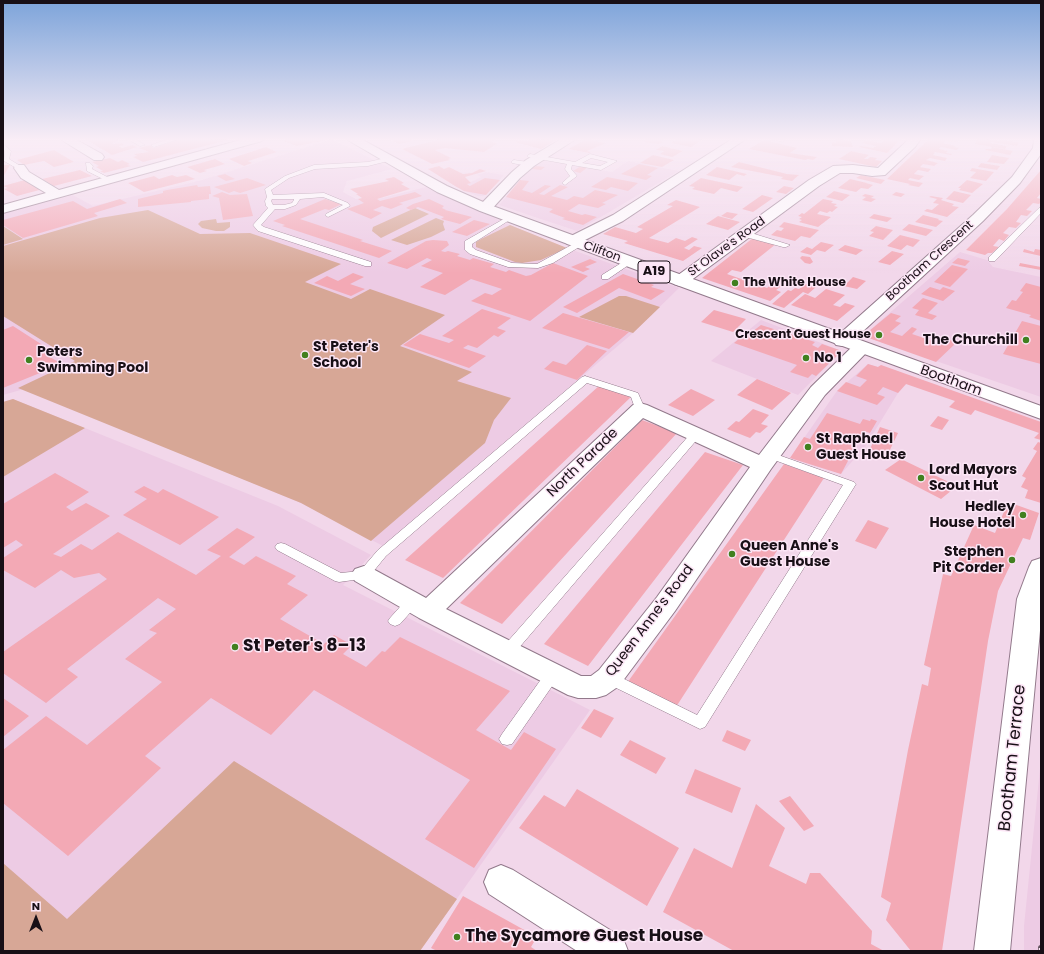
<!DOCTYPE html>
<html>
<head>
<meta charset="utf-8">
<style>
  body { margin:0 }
  #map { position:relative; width:1044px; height:954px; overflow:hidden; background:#f2d7ea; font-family:Poppins,sans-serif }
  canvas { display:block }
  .frame { position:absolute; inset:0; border:4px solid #180f16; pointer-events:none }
  .north { position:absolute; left:16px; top:898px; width:40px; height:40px; -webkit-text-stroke:3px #fce6f6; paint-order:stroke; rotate:0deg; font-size:11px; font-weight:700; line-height:16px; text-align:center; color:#180f16 }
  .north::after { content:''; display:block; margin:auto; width:14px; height:18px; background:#180f16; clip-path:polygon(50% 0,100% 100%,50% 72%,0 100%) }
</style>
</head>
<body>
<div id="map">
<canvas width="1044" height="954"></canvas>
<div class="frame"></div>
<div class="north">N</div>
</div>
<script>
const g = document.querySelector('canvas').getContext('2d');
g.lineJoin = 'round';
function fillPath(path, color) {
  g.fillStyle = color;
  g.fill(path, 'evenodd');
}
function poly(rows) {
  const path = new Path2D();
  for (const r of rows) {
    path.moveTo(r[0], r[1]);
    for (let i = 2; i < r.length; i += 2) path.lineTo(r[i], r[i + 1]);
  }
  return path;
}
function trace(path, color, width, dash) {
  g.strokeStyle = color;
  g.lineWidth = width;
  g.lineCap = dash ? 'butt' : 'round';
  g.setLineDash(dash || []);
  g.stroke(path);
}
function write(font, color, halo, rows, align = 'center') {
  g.font = font + ' Poppins,sans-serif';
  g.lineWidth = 3;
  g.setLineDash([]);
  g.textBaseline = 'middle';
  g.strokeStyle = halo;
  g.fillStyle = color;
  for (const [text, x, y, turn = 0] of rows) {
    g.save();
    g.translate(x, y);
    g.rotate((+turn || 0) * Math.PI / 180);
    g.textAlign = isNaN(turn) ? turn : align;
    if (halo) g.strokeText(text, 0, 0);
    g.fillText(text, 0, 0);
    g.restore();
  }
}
const built = poly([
  [332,139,392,169,347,181,343,192,356,199,378,199,426,187,510,225,567,248,679,288,633,333,383,546,301,503,24,389,3,395,3,214,73,195,93,206,202,180],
  [547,160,612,172,628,161,679,171,577,231,499,205,532,167],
  [486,172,504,175,484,196,478,196,464,191,470,186,467,184,481,177,477,175],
  [960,252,987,260,993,267,1041,277,1041,397,863,336],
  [761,320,842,351,798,395,711,361],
  [868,364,878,367,881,365,913,377,898,393,865,447,841,474,790,458,837,391],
  [13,399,278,506,371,555,343,585,590,710,420,951,3,951,3,402],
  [1041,759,1041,951,1024,951,1024,926]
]);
const green = poly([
  [415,208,429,214,381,238,372,231,373,227],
  [148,210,200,234,250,233,341,264,305,282,351,299,370,289,445,315,400,346,472,372,457,381,511,398,494,420,485,443,371,541,301,503,18,388,75,361,3,316,3,246,100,218],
  [436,218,444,221,443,224,445,230,431,237,407,245,391,240],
  [216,219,217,223,230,222,230,227,224,231,216,231,202,228,198,224,201,221],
  [510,225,567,248,541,260,522,263,515,262,476,247,476,242,481,239],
  [3,226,23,239,3,245],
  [619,296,626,296,660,307,633,333,579,317],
  [13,399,85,428,3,477,3,402],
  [234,761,457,899,420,951,3,951,3,863,67,919]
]);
const building = poly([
  [85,139,116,139,119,141,111,143,114,144,121,143,125,145,119,146,122,148,132,145,137,147,112,155],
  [180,139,228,140,143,162,133,157,137,156,134,154,149,152,139,148,150,145,154,148],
  [289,139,327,139,327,140,297,146,283,141],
  [389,139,409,139,413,141,399,144],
  [441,139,496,139,492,142,498,143,484,152,445,148,435,150,451,158,448,159,450,160,432,164,402,149],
  [531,139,540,140,558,139,541,149,515,142,519,140,527,141],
  [586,139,606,143,587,151,591,152,589,153,569,149],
  [648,139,663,139,661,141,664,142,658,144,643,142],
  [676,139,696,139,702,140,691,147,671,143],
  [836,139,851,141,853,147,832,146,832,142,836,143],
  [881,139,901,139,887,153,859,147,861,146,873,148,876,146,862,143,867,140,881,143,884,141],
  [929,139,959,139,958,142,946,141,943,143,956,146,954,147,959,148,956,150,941,147,939,149,948,151,946,153,952,154,951,155,935,152,933,155,947,158,945,161,930,158,926,160,938,163,934,166,923,164,920,167,931,169,928,172,918,170,914,174,924,176,919,180,910,178,908,180,923,183,919,187,908,185,910,184,887,179],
  [978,139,1001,141,1002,140,1019,142,1017,146,991,142,990,143,1007,146,1005,149,975,144],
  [764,140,797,148,790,153,817,157,813,160,808,159,805,160,749,149],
  [662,146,683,151,672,157,660,154,664,151,656,150],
  [266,147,277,152,248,161,252,163,244,166,229,159],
  [992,147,1013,151,1010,155,985,150,986,149,991,149],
  [54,150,74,162,54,167,44,161,24,165,17,160],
  [851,151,869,155,864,159,868,159,870,157,877,158,875,160,882,161,876,167,839,159],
  [653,155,674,160,662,167,640,163],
  [992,155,1009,158,1004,164,987,162],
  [110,158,118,162,122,160,130,164,127,165,131,166,104,173,100,171,103,171,96,167,99,166,92,162],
  [215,159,225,164,204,170,207,171,200,173,187,167],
  [739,162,787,174,799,175,792,181,781,179,783,177,731,167],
  [981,163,1000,166,997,170,978,167],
  [639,164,658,168,647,175,652,176,646,180,621,174],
  [3,165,10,165,3,177],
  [439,166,444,169,449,167,463,174,472,173,480,169,486,171,465,177,471,183,467,184,470,186,485,178,500,180,486,195,464,191,455,186,428,169],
  [536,166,545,167,541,170,532,169],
  [581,166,588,167,580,173,573,171],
  [717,167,747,174,744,176,737,174,729,180,706,175],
  [972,168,994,172,986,181,970,178,976,172,970,171],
  [80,170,92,176,54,186,42,179],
  [1041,170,1041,193,1037,198,1041,199,1041,202,1039,204,1033,203,1026,210,1032,211,1027,216,1021,215,1016,222,1021,223,1016,228,1009,227,1003,233,1009,235,1004,241,999,239,993,246,999,247,992,253,988,253,985,255,966,250,1007,209],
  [225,174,235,179,226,181,217,176],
  [172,175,177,177,186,175,195,179,144,192,128,183,154,176,159,179],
  [861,175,885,180,881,184,856,178],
  [394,177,404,183,401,184,410,189,377,199,380,201,415,192,422,196,399,203,403,204,391,209,382,206,373,210,382,213,371,219,347,209,364,203,358,199,362,198,356,194,358,194,350,189,389,181,385,179],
  [607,177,638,183,628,191,611,187,606,190,591,187],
  [247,178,266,185,240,193,234,191,229,193,214,187],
  [701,178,743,187,737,192,721,188,714,194,692,189,695,187,689,186],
  [850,179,867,183,866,183,873,185,868,189,861,188,856,192,838,188],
  [25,180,43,189,17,196,4,189,8,188,3,186],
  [520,180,529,181,522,190,532,193,545,185,551,186,539,194,544,195,560,185,568,187,551,196,567,200,574,196,583,198,595,190,618,195,602,203,606,204,598,208,579,204,568,211,582,215,585,214,597,217,583,225,562,219,565,218,549,212,553,209,506,197],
  [967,180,983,184,972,193,959,190,961,188,958,188],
  [197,185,198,187,210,186,211,194,209,194,209,199,191,201,191,202,138,207,138,199,163,193,163,191,167,190],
  [784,186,794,188,786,194,776,192],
  [834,191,850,195,842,201,826,197],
  [954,191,971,195,963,203,946,199],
  [222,192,230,195,247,194,253,216,223,220,219,198,212,196],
  [896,192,905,194,901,197,892,195],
  [865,194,874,196,871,198,876,199,871,202,862,200,866,197,862,196],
  [762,195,773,198,753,212,742,209],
  [931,196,943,198,941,200,954,204,952,206,959,207,947,217,924,211,927,209,932,210,939,204,933,203,937,199,929,197],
  [120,199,127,203,94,213,98,216,23,238,3,225,3,220,73,201,87,209],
  [325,199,342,204,329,210,325,209,300,219,363,240,360,241,392,251,379,258,282,226,285,225,273,221],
  [429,199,444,206,442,208,446,210,445,210,472,217,460,224,441,219,444,217,418,207,411,210,406,208,413,204],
  [823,199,833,201,831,203,837,204,834,206,838,207,832,212,830,211,827,213,820,211,817,214,831,217,818,227,799,222,802,220,799,219,802,217,798,216,802,213,804,214],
  [676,200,700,207,649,238,668,243,676,238,685,241,692,237,698,239,684,248,689,250,694,246,702,248,683,261,624,243,628,241,603,234,615,227,636,233,643,229,637,227,673,206,667,205],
  [727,212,738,214,732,219,721,216],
  [874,214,892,218,887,222,869,218],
  [923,215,939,219,938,220,943,221,936,227,915,222],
  [718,216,740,222,728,230,706,224],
  [474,220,490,224,467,236,452,232],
  [784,222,810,228,819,230,810,238,801,236,795,241,771,235,777,230,781,231,784,228,779,227],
  [909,224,933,230,926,236,902,230],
  [876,226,893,230,883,240,869,236,874,232,870,231],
  [900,235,920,240,913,247,907,245,901,250,887,246],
  [753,238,776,244,741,272,732,270,727,274,767,288,774,282,783,285,776,290,781,292,770,301,702,278],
  [433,240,447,241,449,245,441,251,445,252,448,251,460,254,457,256,470,260,473,258,494,264,490,267,506,272,509,270,526,276,531,275,553,263,588,276,530,321,471,301,485,293,492,295,502,289,471,279,445,295,420,287,443,273,421,266,432,260,427,258,407,269,387,263,426,241],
  [821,242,834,245,825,252,817,250,811,255,800,252,807,247,812,249],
  [845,245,863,250,856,255,838,250],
  [1024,249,1034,252,1035,249,1041,250,1041,256,1023,252],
  [892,251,904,254,890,265,878,262],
  [802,256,810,257,813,262,810,264,805,263,800,258],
  [958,258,970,261,965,266,952,263],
  [590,259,597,262,585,267,590,269,583,272,571,267],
  [1020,263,1041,267,1041,270,1019,266],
  [952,265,968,269,950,287,934,282],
  [353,273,364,277,350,284,365,289,351,296,314,283,327,276,338,281],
  [623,274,654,285,651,287,665,291,651,300,619,288,577,313,563,307],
  [853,277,866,281,857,289,844,286],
  [1026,283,1041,287,1041,321,1029,317,1031,315,1006,308,1012,300,1016,301,1023,292,1020,291],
  [806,284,816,287,808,294,803,292,784,308,772,304,788,290,791,291,795,288,799,289],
  [930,287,940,290,943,287,955,291,943,301,921,294],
  [826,289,845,295,833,305,840,307,845,303,855,306,837,321,791,305,805,294,815,298],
  [923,298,938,303,928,313,937,316,932,320,915,315,919,310,912,308],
  [482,309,511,318,497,328,506,331,498,337,494,335,477,348,468,345,463,348,486,356,469,368,403,345,420,334,449,343,454,340,442,336],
  [714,310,746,319,733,332,701,322],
  [563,313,629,332,609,349,542,328],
  [891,313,901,316,895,321,901,323,890,332,902,336,912,327,917,329,912,334,936,342,941,337,957,342,936,362,863,336],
  [1022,321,1041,326,1041,364,1003,354],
  [761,325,815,342,812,345,818,348,822,344,842,351,816,376,812,374,808,378,790,372,797,365,734,343,745,334,748,335],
  [13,326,55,353,48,356,62,364,3,388,3,330],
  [587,345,607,351,577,380,544,369,553,361,566,365],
  [868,364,878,367,881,365,1041,422,1041,440,1034,438,1039,433,975,410,971,415,949,407,955,401,906,384,898,393,883,387,877,394,885,397,877,405,837,391,846,382,860,387,867,380,856,376],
  [757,379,791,393,772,410,737,395],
  [600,385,632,396,443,578,405,560],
  [691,389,715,400,693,416,668,405],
  [753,409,769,415,761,424,768,426,760,433,756,432,750,438,727,429,736,421,739,422],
  [827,413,860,424,863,419,870,421,871,419,877,421,870,433,864,431,841,474,790,458,804,437,810,439],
  [938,416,949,420,942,430,930,426],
  [642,420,677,433,502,624,460,603],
  [880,427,898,433,888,454,870,449],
  [1038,442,1041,443,1041,503,1025,498,1028,490,1021,487,1026,478,1022,476,1037,451,1033,449],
  [705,452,743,465,588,666,544,644],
  [901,459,957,486,941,499,885,470],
  [784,464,824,478,676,707,627,683],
  [55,473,89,492,66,507,72,511,86,503,110,516,53,554,61,557,81,544,92,550,118,532,196,575,221,556,207,550,237,528,255,537,229,557,244,565,256,556,296,576,287,584,308,595,280,619,324,644,334,635,352,645,343,654,366,667,382,651,385,652,400,637,510,691,476,730,511,750,524,732,556,749,474,868,425,839,470,780,314,690,271,735,211,698,145,756,161,768,68,856,3,803,3,750,46,716,87,745,162,682,125,659,157,633,149,630,176,609,158,598,67,669,78,677,46,703,3,673,3,652,107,579,99,573,74,578,61,570,35,588,3,570,3,558,23,545,16,540,3,548,3,504],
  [144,486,158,493,163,489,219,517,180,545,123,515,147,499,134,492],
  [1008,502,1039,513,1030,540,1023,538,998,591,988,641,942,951,911,951,886,920,891,903,881,897,908,750,922,684,928,686,931,668,924,665,943,574,951,576,974,525,995,533],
  [868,520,889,528,876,549,855,541],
  [3,698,29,716,3,737],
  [594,709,614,718,601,738,581,728],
  [727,730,751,740,745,751,722,741],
  [630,740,666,758,656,774,620,755],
  [695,769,741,788,732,813,685,793],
  [577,789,679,848,647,906,519,828,544,795,565,807],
  [790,796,814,826,804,831,779,801],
  [756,804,785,828,769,866,806,884,810,873,820,873,872,931,871,944,884,951,734,951,663,912,694,848,732,868],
  [463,896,537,937,531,947,537,951,437,951,431,948]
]);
const service = poly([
  [127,139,135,139,145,145,140,146,127,139],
  [168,139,179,139,154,147,151,145,168,139],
  [773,139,784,139,785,140,782,142,773,139],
  [3,144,11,151,9,159,22,167,22,169,18,169,4,161,5,151,3,149,3,144],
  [530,154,575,162,590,154,617,161,601,170,572,165,571,169,577,176,565,185,562,183,570,176,565,169,567,164,528,157,527,156,530,154],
  [591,158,608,162,600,166,582,163,591,158],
  [390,157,392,158,392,160,368,166,315,169,289,178,271,190,273,195,324,193,348,203,350,206,328,217,325,215,326,214,343,205,323,197,300,199,296,205,285,209,275,209,261,225,264,227,371,262,371,266,365,266,258,231,253,225,268,208,266,206,265,201,267,197,265,189,285,176,314,165,368,162,390,157],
  [272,199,294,199,294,200,292,203,284,205,273,205,271,201,272,199],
  [514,160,528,162,531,164,528,166,512,163,512,161,514,160],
  [86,163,90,163,93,166,92,169,111,179,111,181,107,181,87,171,86,163],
  [1041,207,1041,213,995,261,989,261,989,257,1039,208,1041,207],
  [509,216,511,217,511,219,472,244,472,247,476,250,512,263,537,264,577,242,580,242,584,244,553,263,538,268,508,267,470,254,465,250,465,241,509,216],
  [742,232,748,232,790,245,786,247,783,247,742,236,742,232],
  [626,260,629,260,633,262,608,279,602,279,602,275,626,260],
  [585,376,638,393,645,409,644,411,636,411,631,397,587,383,386,556,368,578,339,582,335,581,277,550,275,547,277,544,281,543,285,544,341,573,360,571,378,550,582,377,585,376],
  [696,431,700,432,701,434,700,436,512,656,507,657,502,656,500,652,502,648,692,432,696,431],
  [770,452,854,482,856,484,705,727,700,729,604,682,602,678,604,674,609,672,614,674,697,715,843,485,766,457,765,455,766,453,770,452],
  [412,597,417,599,418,602,417,605,400,624,395,626,390,624,388,621,390,618,407,599,412,597],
  [552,669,557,671,559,675,557,679,512,744,507,745,502,744,499,739,502,734,547,671,552,669]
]);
const minor = poly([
  [60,139,75,139,102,154,104,157,102,160,94,160,60,139],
  [244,139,264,139,262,141,3,213,3,205,46,193,21,178,14,168,16,165,24,165,29,172,59,190,244,139],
  [561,139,576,139,534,166,520,178,490,211,480,211,478,208,480,205,512,172,526,160,561,139],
  [732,139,746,139,623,221,577,244,572,245,567,244,565,241,567,238,613,215,732,139],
  [909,139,921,139,915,147,885,175,872,176,853,173,840,173,819,186,686,284,680,286,674,284,672,281,674,278,809,180,833,166,853,165,878,168,909,139],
  [1034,139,1041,139,1041,154,1020,183,983,221,848,345,842,346,836,345,833,341,836,337,973,215,1012,177,1033,148,1034,139],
  [861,343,867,344,870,348,867,352,825,395,771,469,675,611,619,686,606,695,596,698,578,698,568,695,419,618,355,581,351,575,355,569,364,566,373,569,426,598,633,405,640,403,647,405,759,455,811,387,855,344,861,343],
  [643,418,750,467,657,597,599,670,591,676,581,676,446,609,643,418],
  [1041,558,1041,620,1010,951,974,951,1017,599,1029,567,1032,561,1041,558],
  [501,865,513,870,623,938,628,951,577,951,489,894,484,882,489,870,501,865]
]);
const primary = poly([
  [346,139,361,139,447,186,490,205,1041,406,1041,419,674,284,480,211,437,192,346,139]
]);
const rail = poly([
  [1041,948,1041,951]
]);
const markers = [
  [735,283,4,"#41801f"],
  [879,335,4,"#41801f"],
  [1026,340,4,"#41801f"],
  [305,355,4,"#41801f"],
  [806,358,4,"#41801f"],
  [29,360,4,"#41801f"],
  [808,447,4,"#41801f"],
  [921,478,4,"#41801f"],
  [1023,515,4,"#41801f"],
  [732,554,4,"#41801f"],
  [1012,560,4,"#41801f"],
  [235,647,4,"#41801f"],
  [457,937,4,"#41801f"]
];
const farStreetnames = [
  ["St Olave's Road",727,247,-36],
  ["Clifton",602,252,20],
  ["Bootham Crescent",930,261,-42]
];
const farPoinames = [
  ["The White House",743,283],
  ["Crescent Guest House",871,335,"right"]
];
const shields = [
  [654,272,32]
];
const shieldNames = [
  ["A19",654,272]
];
const poiNames = [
  ["The Churchill",1018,340,"right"],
  ["St Peter's",313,347],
  ["School",313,363],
  ["Peters",37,352],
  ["Swimming Pool",37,368],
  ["No 1",814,358],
  ["St Raphael",816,439],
  ["Guest House",816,455],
  ["Lord Mayors",929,470],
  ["Scout Hut",929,486],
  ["Hedley",1015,507,"right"],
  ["House Hotel",1015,523,"right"],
  ["Queen Anne's",740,546],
  ["Guest House",740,562],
  ["Stephen",1004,552,"right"],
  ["Pit Corder",1004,568,"right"]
];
const streetNames = [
  ["Bootham",951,381,20],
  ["North Parade",583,463,-44],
  ["Queen Anne's Road",650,621,-53]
];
const nearPoinames = [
  ["St Peter's 8–13",243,647],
  ["The Sycamore Guest House",465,937]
];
const nearStreetnames = [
  ["Bootham Terrace",1013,758,-84]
];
fillPath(built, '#edcbe4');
fillPath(green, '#d7a796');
fillPath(building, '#f3a9b5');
trace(service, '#92798b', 1);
trace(minor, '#92798b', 2);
trace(primary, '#92798b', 2);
fillPath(service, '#fff');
fillPath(minor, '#fff');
fillPath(primary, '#fff');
trace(rail, '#61525d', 6);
trace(rail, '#fce6f6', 4.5, [14]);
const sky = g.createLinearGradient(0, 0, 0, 273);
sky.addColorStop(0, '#7da4da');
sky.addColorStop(0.51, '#f9edf6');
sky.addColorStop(1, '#f9edf600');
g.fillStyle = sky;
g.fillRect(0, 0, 1044, 273);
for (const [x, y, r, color] of markers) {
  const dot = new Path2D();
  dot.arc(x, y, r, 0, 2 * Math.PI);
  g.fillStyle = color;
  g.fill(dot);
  trace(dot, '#fce6f6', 1.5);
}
write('12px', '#180f16', '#fce6f6', farStreetnames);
write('bold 12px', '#180f16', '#fce6f6', farPoinames, 'left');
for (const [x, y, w] of shields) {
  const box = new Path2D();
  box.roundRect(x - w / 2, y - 11, w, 22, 3);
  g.fillStyle = '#fce6f6';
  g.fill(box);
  trace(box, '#180f16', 1);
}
write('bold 13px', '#180f16', null, shieldNames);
write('bold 14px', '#180f16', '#fce6f6', poiNames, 'left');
write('14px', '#180f16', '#fce6f6', streetNames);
write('bold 17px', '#180f16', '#fce6f6', nearPoinames, 'left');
write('17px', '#180f16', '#fce6f6', nearStreetnames);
</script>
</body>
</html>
